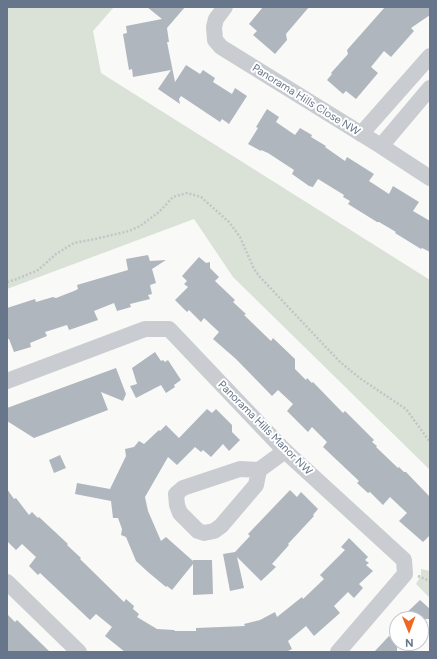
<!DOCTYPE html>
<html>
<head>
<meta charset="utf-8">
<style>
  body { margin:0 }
  #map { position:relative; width:437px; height:659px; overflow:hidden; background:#f9f9f7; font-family:Figtree,sans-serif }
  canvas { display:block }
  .frame { position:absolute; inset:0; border:8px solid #67768a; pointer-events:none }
  .north { position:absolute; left:389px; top:611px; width:40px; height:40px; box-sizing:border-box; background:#fff; border:1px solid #c2c8d0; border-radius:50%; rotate:179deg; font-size:11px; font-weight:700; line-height:16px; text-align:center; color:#67768a }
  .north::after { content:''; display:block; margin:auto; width:14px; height:18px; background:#ed6823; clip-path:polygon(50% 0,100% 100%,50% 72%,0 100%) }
</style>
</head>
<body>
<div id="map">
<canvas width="437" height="659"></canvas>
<div class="frame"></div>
<div class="north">N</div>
</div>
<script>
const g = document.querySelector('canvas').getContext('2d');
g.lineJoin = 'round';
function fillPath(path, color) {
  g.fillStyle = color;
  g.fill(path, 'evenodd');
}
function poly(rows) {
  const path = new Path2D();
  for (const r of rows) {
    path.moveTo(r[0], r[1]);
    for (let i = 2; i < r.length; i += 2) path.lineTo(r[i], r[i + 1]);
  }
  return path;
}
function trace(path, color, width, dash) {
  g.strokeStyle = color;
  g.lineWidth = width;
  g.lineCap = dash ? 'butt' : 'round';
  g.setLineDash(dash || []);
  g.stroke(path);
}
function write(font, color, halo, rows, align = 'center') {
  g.font = font + ' Figtree,sans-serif';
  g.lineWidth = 4;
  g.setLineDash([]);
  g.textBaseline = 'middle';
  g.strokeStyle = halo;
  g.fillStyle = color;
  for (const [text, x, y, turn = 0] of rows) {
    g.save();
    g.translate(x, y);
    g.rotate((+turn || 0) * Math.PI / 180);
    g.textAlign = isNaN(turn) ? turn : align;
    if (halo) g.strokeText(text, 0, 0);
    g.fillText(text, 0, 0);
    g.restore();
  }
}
const green = poly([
  [7,7,114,7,93,31,101,73,430,280,430,470,233,277,194,219,7,289],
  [421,569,430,571,430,598,416,584,421,575]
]);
const building = poly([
  [147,7,185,7,167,28,169,42,167,42,175,82,186,65,200,74,203,70,215,78,213,82,232,94,235,88,247,96,229,124,222,119,220,122,181,96,179,99,180,104,158,89,171,70,133,77,132,69,129,70,123,34,127,33,126,26,162,19],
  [263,7,309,7,286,34,287,40,275,54,253,35,257,31,249,24],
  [385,7,430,7,430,15,411,28,414,31,391,57,384,51,371,67,378,73,356,99,346,91,343,94,327,80,332,74,331,73,348,54,347,50],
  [267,109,279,117,276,122,295,135,300,128,312,135,311,137,326,146,325,147,345,161,347,157,374,174,369,181,389,194,393,186,419,202,413,211,430,221,430,252,422,248,421,249,395,233,396,232,379,222,377,222,348,204,350,201,343,197,344,195,318,179,313,187,309,186,292,174,294,170,268,153,261,150,261,151,248,144,258,128,256,127],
  [148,255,150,261,166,260,152,269,156,283,150,285,152,294,148,295,150,299,130,304,131,307,117,311,114,303,94,311,98,320,69,330,67,325,45,332,47,336,30,343,31,347,14,352,9,339,7,339,7,308,35,299,36,302,53,297,56,298,74,291,78,289,77,285,128,270,126,259],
  [199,257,206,263,210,262,210,268,219,277,215,281,235,300,233,302,246,314,244,315,271,341,273,338,295,359,295,369,306,380,307,378,312,383,313,382,343,413,345,411,374,440,372,442,377,446,376,447,398,468,399,467,404,472,406,472,430,497,430,535,423,542,399,521,407,513,390,497,383,505,370,492,368,493,357,483,359,481,323,447,327,442,312,427,308,432,287,411,293,404,278,390,272,396,236,359,213,339,219,332,204,318,201,322,189,310,187,312,175,300,188,287,184,284,187,281,182,276],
  [155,352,161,361,163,360,165,362,168,360,181,380,174,385,175,387,166,393,161,385,136,398,130,386,137,384,132,368],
  [116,368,126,394,123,401,101,392,108,410,34,438,7,421,7,408],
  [207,409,212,413,216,409,232,425,232,432,240,440,229,451,223,444,211,457,203,450,201,452,195,447,177,465,168,457,145,497,148,511,161,541,166,537,193,561,193,560,212,560,213,594,193,595,193,564,172,590,167,586,166,587,148,572,136,561,126,537,121,535,122,529,118,518,113,518,111,501,75,494,77,483,110,489,126,456,125,449,134,447,139,441,144,444,159,430,160,431,166,425,179,438],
  [60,455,66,468,54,473,49,460],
  [7,489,14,499,16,498,29,515,32,512,38,518,39,517,68,544,67,545,81,558,80,559,124,602,126,599,134,606,133,609,139,614,137,617,157,629,174,630,175,631,196,631,196,628,245,626,244,624,260,620,275,612,277,617,302,597,303,599,324,579,320,575,345,550,341,547,349,538,368,557,365,560,369,563,366,565,373,571,359,584,363,588,354,598,348,592,334,606,340,613,314,636,306,626,288,641,292,649,286,652,125,652,105,636,112,627,96,614,90,620,40,573,38,575,29,566,36,557,22,544,16,550,7,541],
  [290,490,297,497,301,492,318,509,313,515,314,516,288,544,289,545,272,564,276,567,261,581,237,557,244,588,230,591,223,554,235,552,250,536,248,534],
  [420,600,430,609,430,619,400,619],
  [7,614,15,622,17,620,50,652,7,652],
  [389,636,397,645,397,652,374,652]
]);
const path = poly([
  [7,282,17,279,38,270,56,254,74,243,95,239,129,231,140,226,159,212,173,197,187,193,201,197,229,222,240,237,254,269,260,277,340,362,361,379,406,409,430,442],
  [418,576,430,581]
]);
const minor = poly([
  [225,7,216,19,214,27,215,40,221,47,381,146,430,178],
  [361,134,430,56],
  [381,146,430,88],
  [7,381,145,329,169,329,285,451,404,560,405,574,338,652],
  [240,469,259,470,256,485,221,526,214,531,204,533,198,531,180,513,177,505,176,494,183,488,240,469],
  [259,470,285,451],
  [7,582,79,652]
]);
const streetNames = [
  ["Panorama Hills Close NW",306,100,32],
  ["Panorama Hills Manor NW",265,428,45]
];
fillPath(green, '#dae2d8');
fillPath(building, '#b0b6be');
trace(path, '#c3c4c7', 2.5, [2, 2]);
trace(minor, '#c9ccd0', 16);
write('11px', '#67768a', '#fff', streetNames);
</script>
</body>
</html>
